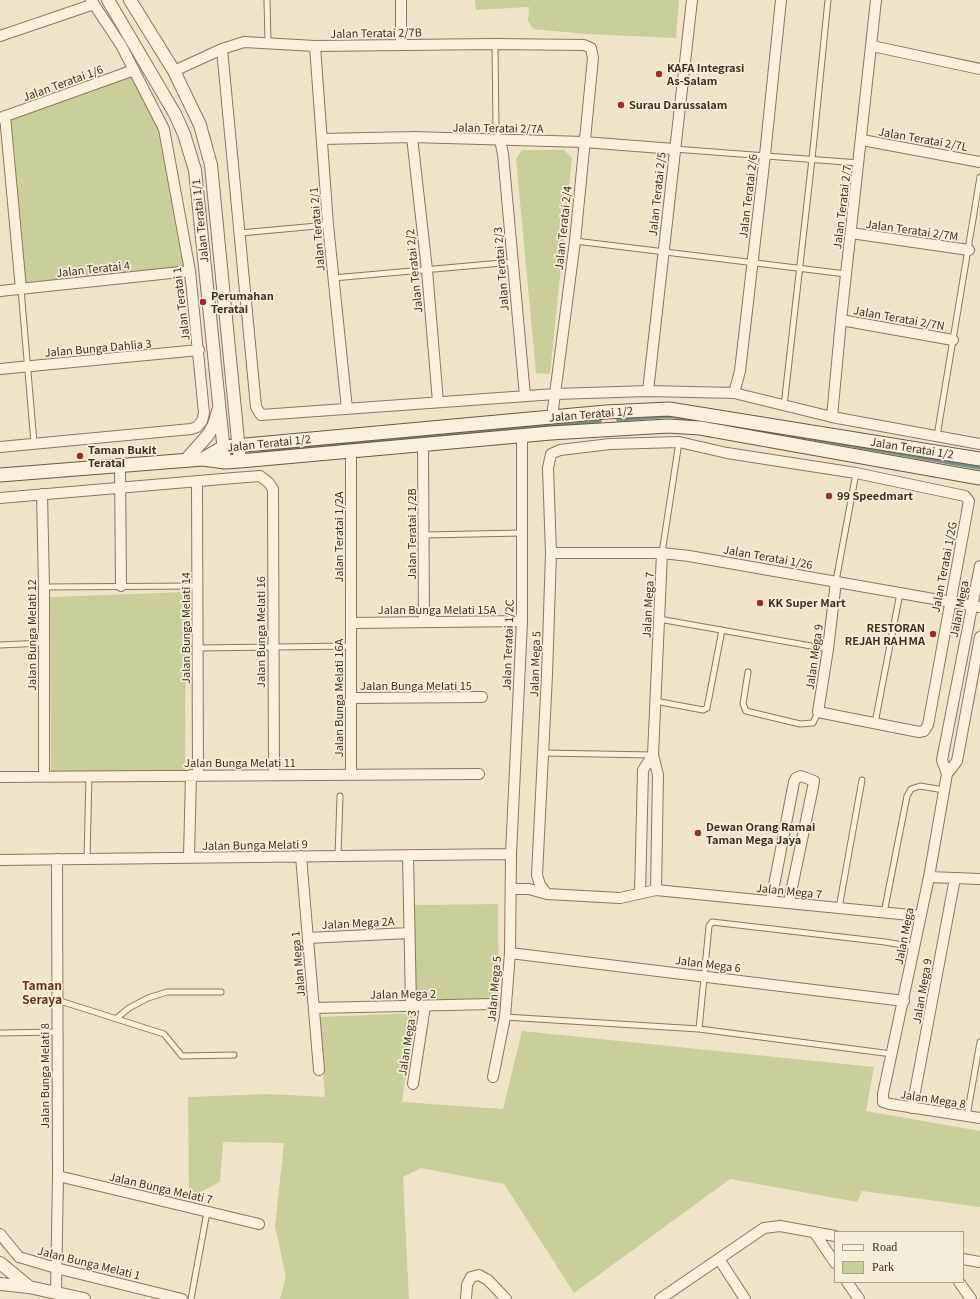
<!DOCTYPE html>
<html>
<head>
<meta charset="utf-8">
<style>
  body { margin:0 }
  #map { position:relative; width:980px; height:1299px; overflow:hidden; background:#f0e4c8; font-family:Georgia,serif }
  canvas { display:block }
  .legend { position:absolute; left:834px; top:1231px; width:130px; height:52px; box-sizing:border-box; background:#f7eed8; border:1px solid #ada18e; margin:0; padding:5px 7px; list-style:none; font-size:12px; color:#3d2e20 }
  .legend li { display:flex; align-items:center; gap:8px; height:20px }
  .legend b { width:20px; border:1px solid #ada18e }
</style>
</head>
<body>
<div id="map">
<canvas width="980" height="1299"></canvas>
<ul class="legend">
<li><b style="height:5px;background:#faf1dc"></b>Road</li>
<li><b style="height:11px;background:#c9cf9b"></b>Park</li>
</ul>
</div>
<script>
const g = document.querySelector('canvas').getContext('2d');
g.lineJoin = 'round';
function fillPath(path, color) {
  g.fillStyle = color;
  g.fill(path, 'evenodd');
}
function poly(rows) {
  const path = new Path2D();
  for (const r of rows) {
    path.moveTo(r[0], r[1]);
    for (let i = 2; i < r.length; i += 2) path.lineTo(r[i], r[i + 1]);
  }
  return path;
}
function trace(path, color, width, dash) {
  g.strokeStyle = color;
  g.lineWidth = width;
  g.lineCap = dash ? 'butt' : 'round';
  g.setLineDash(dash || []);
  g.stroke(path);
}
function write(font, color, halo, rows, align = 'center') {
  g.font = font + ' Georgia,"Noto Sans SC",serif';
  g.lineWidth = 3.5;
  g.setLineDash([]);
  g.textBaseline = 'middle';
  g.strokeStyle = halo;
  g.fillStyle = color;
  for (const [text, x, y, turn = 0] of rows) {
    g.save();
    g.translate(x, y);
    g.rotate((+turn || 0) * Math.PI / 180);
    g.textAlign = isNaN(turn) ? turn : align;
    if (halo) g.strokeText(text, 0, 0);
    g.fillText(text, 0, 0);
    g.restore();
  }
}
const green = poly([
  [475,0,679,0,676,38,586,34,533,29,528,21,529,7,476,10],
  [132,76,160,130,184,266,25,284,10,119],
  [522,150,564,150,572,158,550,374,536,373,516,159],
  [186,592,185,775,51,772,50,597],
  [498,904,499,999,415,999,415,905],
  [415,1013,402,1102,503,1109,522,1031,874,1067,866,1111,980,1131,980,1207,862,1191,857,1202,730,1179,574,1293,504,1184,421,1168,403,1177,409,1299,280,1299,286,1277,275,1226,284,1143,223,1142,220,1182,189,1198,188,1097,268,1094,325,1097,319,1017]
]);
const stream = poly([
  [618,420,670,416,684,418],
  [791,435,980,468],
  [262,451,600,421]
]);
const service = poly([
  [267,0,268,42],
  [495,44,496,129,500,140],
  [674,149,859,163],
  [240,233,328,225],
  [575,241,846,274],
  [333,278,513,262],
  [21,289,34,443],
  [784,406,812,159,828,0],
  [937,436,980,177],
  [424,535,522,533],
  [662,553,679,442],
  [836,581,856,473],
  [44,587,198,586],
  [659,619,828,649],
  [0,645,44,643],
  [198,648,351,646],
  [748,672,743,704,746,711,800,724,813,723,818,712],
  [655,701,703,710,707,708,722,630],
  [875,723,900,593],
  [543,753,653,755],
  [338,856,340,796],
  [87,859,89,776],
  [839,908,862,780],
  [884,913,907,796,911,789,920,786,944,790],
  [57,1000,164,1034,182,1056,234,1055],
  [505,1017,699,1029,892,1054],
  [117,1018,129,1008,148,998,167,992,221,992],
  [699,1029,709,926,712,922,885,942,914,947],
  [0,1033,57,1032],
  [967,1116,980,1042],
  [191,1299,207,1212]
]);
const minor = poly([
  [0,36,94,4],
  [401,44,401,0],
  [315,46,328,225,347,409],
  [872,46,980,69],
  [222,49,256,407,261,415,555,394,648,391,734,393,832,417,980,444],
  [174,71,222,49,244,42,315,46,495,44,584,45,591,48,593,58,575,241,552,417],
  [5,116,21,289],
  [0,118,134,70],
  [412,137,427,270,438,402],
  [322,139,412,137,584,142,674,149],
  [500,140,503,154,525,396],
  [862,140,980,162],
  [851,233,969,250],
  [0,291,190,271],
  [841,320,953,340],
  [0,369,199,350],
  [648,391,692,0],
  [734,393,740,371,765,155,781,0],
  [832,417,841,320,876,0],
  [423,445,424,622],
  [0,447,191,429,197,427,202,421,204,413,190,271,164,129,121,45,91,0],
  [351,452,351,774],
  [120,467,121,586],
  [197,481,198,775],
  [42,494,44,587,44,776],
  [0,498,234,478,260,476,269,483,273,489,274,775],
  [551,553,662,553,689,556,980,607],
  [351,623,522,621],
  [980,637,957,761,947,774,929,877,883,1094,883,1102,890,1104,980,1118],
  [351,698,482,697],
  [947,774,942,760,980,566],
  [0,777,479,774],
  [408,855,411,1006],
  [301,856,319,1070],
  [189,857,191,775],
  [0,860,511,854],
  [929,877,980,879],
  [512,889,529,889,547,894,620,898,656,890,920,916],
  [656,890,658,775,653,755,662,553],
  [640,893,643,770,653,755],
  [547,894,540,885,537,875,547,675,551,553,548,468,551,454,560,450,610,444,679,442,727,453,856,473,965,496,969,501,928,725,924,731,919,732,818,712,828,649,836,581],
  [771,901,794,782,796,778,801,776,814,781,813,787,789,902],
  [308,938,409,933],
  [510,953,904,1001],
  [314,1008,493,1004],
  [493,1077,505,1017,510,953,511,854,522,621,522,436],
  [413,1084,425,1006],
  [912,1108,955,878],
  [58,1176,259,1224],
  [814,1232,835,1263],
  [0,1234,19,1257,56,1268,182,1299],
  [719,1259,745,1299],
  [963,1259,980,1262],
  [847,1282,859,1299],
  [959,1282,971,1299],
  [56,1293,58,1176,57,859],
  [466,1299,467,1285,471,1277,479,1275,488,1280,506,1299],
  [660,1299,764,1228,780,1226,835,1236]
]);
const tertiary = poly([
  [108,0,175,114,184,134,195,170,225,462],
  [130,0,174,71,200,125,211,165,240,461],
  [185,461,208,435,214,425,218,411],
  [0,1263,28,1286],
  [0,1284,29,1287,84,1299]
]);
const secondary = poly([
  [203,459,224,447,606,412,669,409,980,459],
  [0,475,203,459,225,462,240,461,551,433,668,426,700,428,980,478]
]);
const markers = [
  [659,74,4,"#9e2a2b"],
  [621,105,4,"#9e2a2b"],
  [203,302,4,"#9e2a2b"],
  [80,456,4,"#9e2a2b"],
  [829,496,4,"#9e2a2b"],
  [760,603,4,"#9e2a2b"],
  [933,634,4,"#9e2a2b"],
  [698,833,4,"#9e2a2b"]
];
const streetNames = [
  ["Jalan Teratai 2/7B",376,33,-1],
  ["Jalan Teratai 1/6",63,83,-20],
  ["Jalan Teratai 2/7A",498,128,1],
  ["Jalan Teratai 2/7L",923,139,10],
  ["Jalan Teratai 2/5",657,194,-84],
  ["Jalan Teratai 2/6",748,196,-83],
  ["Jalan Teratai 2/7",842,207,-83],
  ["Jalan Teratai 1/1",200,221,-96],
  ["Jalan Teratai 2/4",563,228,-84],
  ["Jalan Teratai 2/1",317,229,-95],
  ["Jalan Teratai 2/7M",912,230,8],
  ["Jalan Teratai 4",93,269,-6],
  ["Jalan Teratai 2/3",501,269,-95],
  ["Jalan Teratai 2/2",414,271,-96],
  ["Jalan Teratai 1",181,304,-97],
  ["Jalan Teratai 2/7N",899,318,10],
  ["Jalan Bunga Dahlia 3",98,348,-5],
  ["Jalan Teratai 1/2",591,414,-5],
  ["Jalan Teratai 1/2",269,443,-6],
  ["Jalan Teratai 1/2",912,448,9],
  ["Jalan Teratai 1/2B",412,534,-90],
  ["Jalan Teratai 1/2A",339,537,-90],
  ["Jalan Teratai 1/26",768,557,10],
  ["Jalan Teratai 1/2G",944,567,-79],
  ["Jalan Mega 7",648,605,-87],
  ["Jalan Mega",959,609,-79],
  ["Jalan Bunga Melati 15A",437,610],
  ["Jalan Bunga Melati 14",186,628,-90],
  ["Jalan Bunga Melati 16",261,632,-90],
  ["Jalan Bunga Melati 12",32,635,-90],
  ["Jalan Teratai 1/2C",508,645,-88],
  ["Jalan Mega 9",814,657,-82],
  ["Jalan Mega 5",535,664,-88],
  ["Jalan Bunga Melati 15",416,686],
  ["Jalan Bunga Melati 16A",339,698,-90],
  ["Jalan Bunga Melati 11",240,763],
  ["Jalan Bunga Melati 9",255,845,-1],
  ["Jalan Mega 7",789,891,6],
  ["Jalan Mega 2A",358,923,-3],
  ["Jalan Mega",904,936,-79],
  ["Jalan Mega 1",298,964,-95],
  ["Jalan Mega 6",708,964,7],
  ["Jalan Mega 5",494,989,-85],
  ["Jalan Mega 9",922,991,-80],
  ["Jalan Mega 2",403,994,-1],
  ["Jalan Mega 3",407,1043,-81],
  ["Jalan Bunga Melati 8",45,1076,-90],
  ["Jalan Mega 8",933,1099,9],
  ["Jalan Bunga Melati 7",161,1188,13],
  ["Jalan Bunga Melati 1",89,1263,14]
];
const poiNames = [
  ["KAFA Integrasi",667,68],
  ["As-Salam",667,81],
  ["Surau Darussalam",629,105],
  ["Perumahan",211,296],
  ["Teratai",211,309],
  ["Taman Bukit",88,450],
  ["Teratai",88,463],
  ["99 Speedmart",837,496],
  ["KK Super Mart",768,603],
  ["RESTORAN",925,628,"right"],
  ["REJAH RAＨMA",925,641,"right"],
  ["Dewan Orang Ramai",706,827],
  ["Taman Mega Jaya",706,840]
];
const neighbourhoodNames = [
  ["Taman",42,985],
  ["Seraya",42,999]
];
fillPath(green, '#c9cf9b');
trace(stream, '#6f938a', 3.5);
trace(service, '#8d765c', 7);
trace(minor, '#8d765c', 12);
trace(tertiary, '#8d765c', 14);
trace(secondary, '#6f573f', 15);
trace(service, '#faf1dc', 5);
trace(minor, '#faf1dc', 10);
trace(tertiary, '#faf1dc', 12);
trace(secondary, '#faf1dc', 13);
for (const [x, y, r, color] of markers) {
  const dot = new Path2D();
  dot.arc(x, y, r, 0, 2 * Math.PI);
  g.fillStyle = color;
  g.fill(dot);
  trace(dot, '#f7eed8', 1.5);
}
write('11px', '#3d2e20', '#f7eed8', streetNames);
write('bold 11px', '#3d2e20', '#f7eed8', poiNames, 'left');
write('bold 12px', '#6b2e1e', '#f7eed8', neighbourhoodNames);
</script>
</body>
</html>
